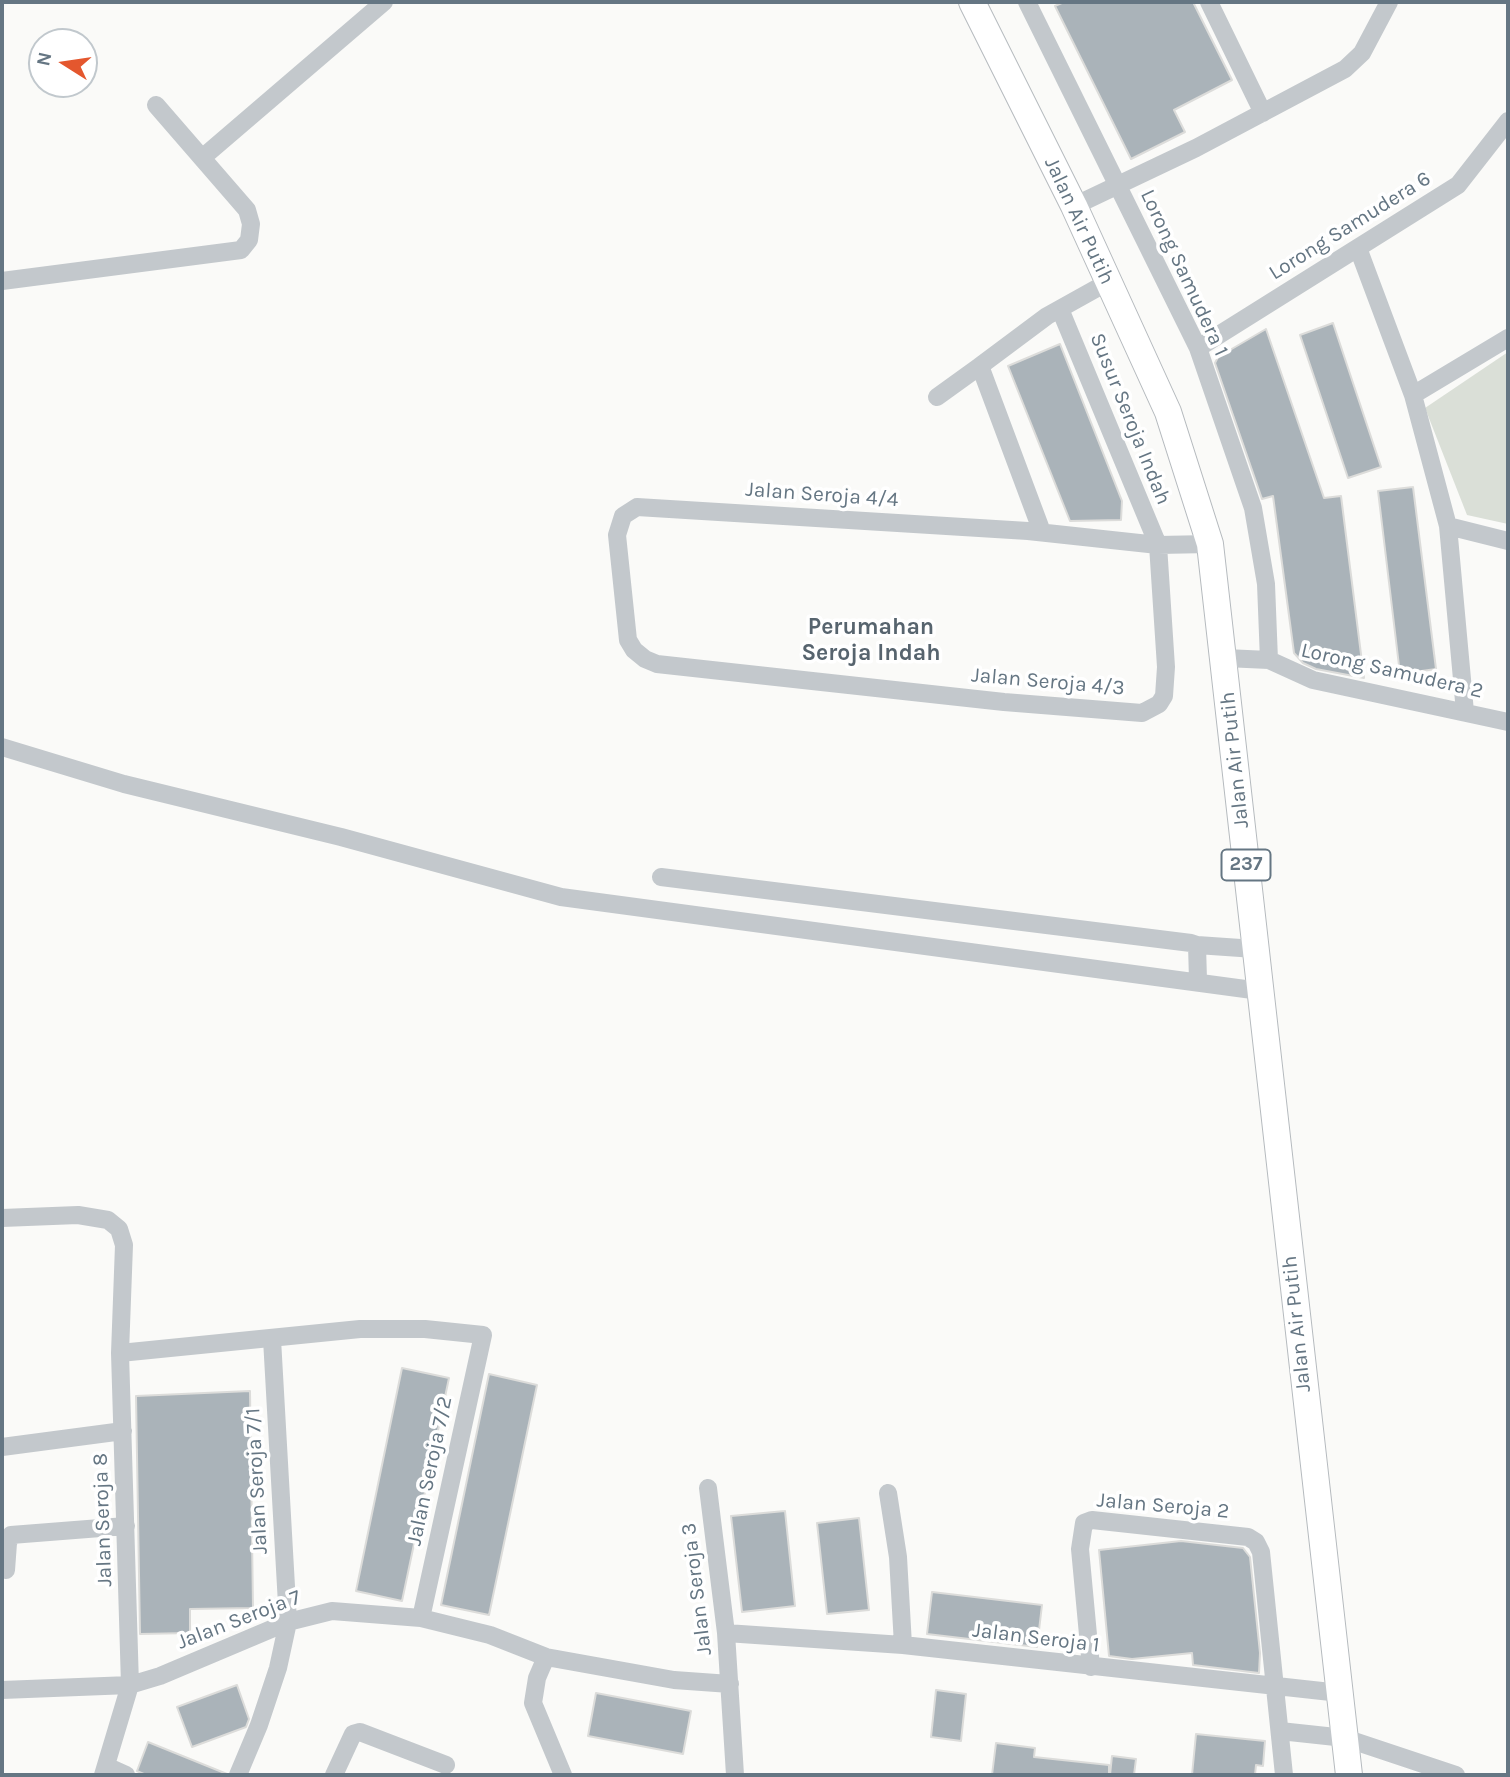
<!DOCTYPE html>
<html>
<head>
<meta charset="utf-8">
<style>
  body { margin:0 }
  #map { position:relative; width:1510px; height:1777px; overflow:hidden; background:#fafaf8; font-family:Karla,sans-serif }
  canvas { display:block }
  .frame { position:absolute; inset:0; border:4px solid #657683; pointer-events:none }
  .north { position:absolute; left:28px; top:28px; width:70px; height:70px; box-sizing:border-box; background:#fff; border:2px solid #c1c8cd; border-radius:50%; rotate:282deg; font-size:19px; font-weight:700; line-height:28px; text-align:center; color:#657683 }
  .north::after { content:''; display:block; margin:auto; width:24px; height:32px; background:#e4572e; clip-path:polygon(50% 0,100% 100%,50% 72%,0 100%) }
</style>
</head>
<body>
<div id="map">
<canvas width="1510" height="1777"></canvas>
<div class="frame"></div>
<div class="north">N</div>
</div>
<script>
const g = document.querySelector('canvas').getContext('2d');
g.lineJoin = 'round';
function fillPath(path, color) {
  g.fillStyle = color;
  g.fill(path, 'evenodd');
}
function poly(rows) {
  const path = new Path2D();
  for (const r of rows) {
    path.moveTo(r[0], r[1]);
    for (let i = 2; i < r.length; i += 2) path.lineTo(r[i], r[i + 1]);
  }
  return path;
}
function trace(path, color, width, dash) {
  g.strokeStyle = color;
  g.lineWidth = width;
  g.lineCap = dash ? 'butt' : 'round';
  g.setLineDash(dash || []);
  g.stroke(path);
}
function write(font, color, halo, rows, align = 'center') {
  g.font = font + ' Karla,sans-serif';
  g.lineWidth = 7;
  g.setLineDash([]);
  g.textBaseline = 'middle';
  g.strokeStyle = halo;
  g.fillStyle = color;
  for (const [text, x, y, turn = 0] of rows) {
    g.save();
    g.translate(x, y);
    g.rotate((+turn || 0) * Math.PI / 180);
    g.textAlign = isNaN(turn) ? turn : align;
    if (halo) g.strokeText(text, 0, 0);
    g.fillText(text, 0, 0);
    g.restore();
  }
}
const green = poly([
  [1508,352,1508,524,1467,515,1425,408]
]);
const building = poly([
  [1064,2,1193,2,1232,80,1174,110,1185,132,1131,159,1055,6,1064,2],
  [1333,323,1381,467,1348,478,1300,335,1333,323],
  [1266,329,1324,498,1341,496,1364,678,1316,669,1303,663,1294,653,1273,496,1262,499,1215,363,1218,357,1266,329],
  [1060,344,1122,501,1121,520,1070,521,1008,366,1060,344],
  [1413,487,1436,669,1400,674,1378,491,1413,487],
  [402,1368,449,1378,402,1601,356,1591,402,1368],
  [489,1374,537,1385,489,1615,441,1605,489,1374],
  [250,1391,253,1608,190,1609,190,1633,140,1634,136,1396,250,1391],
  [785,1511,795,1606,742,1612,731,1516,785,1511],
  [859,1518,869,1610,827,1614,817,1523,859,1518],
  [1181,1541,1243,1548,1250,1557,1260,1653,1259,1673,1193,1665,1192,1653,1132,1659,1109,1656,1099,1550,1181,1541],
  [932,1592,1042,1605,1037,1647,927,1634,932,1592],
  [237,1685,249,1719,246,1727,192,1747,177,1707,237,1685],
  [936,1690,966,1694,961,1741,931,1737,936,1690],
  [596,1693,691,1711,683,1754,588,1736,596,1693],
  [1196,1734,1265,1741,1263,1766,1256,1765,1255,1775,1192,1775,1196,1734],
  [148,1742,227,1774,227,1775,146,1775,137,1771,148,1742],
  [996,1743,1035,1748,1034,1757,1109,1765,1109,1775,992,1775,996,1743],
  [1112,1756,1136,1759,1134,1775,1110,1775,1112,1756]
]);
const minor = poly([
  [1027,2,1198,348,1253,508,1266,584,1269,660],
  [1209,2,1263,113],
  [202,158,384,2],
  [1074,206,1196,148,1345,69,1362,53,1389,2],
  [1358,248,1413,395,1448,526,1465,712],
  [2,281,241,250,249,240,251,224,247,210,156,105],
  [1060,309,1158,545,1166,667,1164,696,1159,704,1142,713,1004,702,657,664,645,659,634,650,628,640,617,535,623,516,637,507,1028,531,1158,545,1210,544],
  [1198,348,1458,185,1508,121],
  [1413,395,1508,338],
  [937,397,980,366],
  [1448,526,1508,541],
  [1042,532,980,366,1047,316,1108,282],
  [1225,658,1269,660,1313,680,1508,722],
  [2,747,124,784,341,837,561,897,1260,991],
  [661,877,1191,943,1197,945,1198,980],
  [1197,945,1255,949],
  [2,1218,78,1215,108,1220,119,1229,124,1245,120,1353,130,1685,103,1775],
  [120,1353,360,1329,425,1329,483,1335,421,1618],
  [2,1447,123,1431],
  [708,1488,726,1633,735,1775],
  [888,1493,898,1557,903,1645],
  [6,1570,8,1543,11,1535,126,1526],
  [726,1633,903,1645,1340,1693],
  [546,1657,537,1678,533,1703,563,1775],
  [1091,1667,1080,1549,1084,1523,1092,1520,1248,1537,1256,1542,1261,1552,1284,1775],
  [2,1690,130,1685,160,1676,288,1622,332,1611,421,1618,490,1635,546,1657,674,1680,730,1684],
  [1280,1731,1345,1738,1456,1775],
  [106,1766,126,1775],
  [238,1775,259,1725,278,1668,288,1622,272,1339],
  [334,1775,353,1734,360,1732,446,1765]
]);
const primary = poly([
  [972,2,1074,206,1168,412,1210,544,1349,1775]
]);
const shields = [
  [1246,865,49]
];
const shieldNames = [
  ["237",1246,865]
];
const streetNames = [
  ["Jalan Air Putih",1079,221,65],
  ["Lorong Samudera 6",1350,226,-32],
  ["Lorong Samudera 1",1184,273,65],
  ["Susur Seroja Indah",1130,419,68],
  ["Jalan Seroja 4/4",822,495,4],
  ["Lorong Samudera 2",1392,671,13],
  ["Jalan Seroja 4/3",1048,682,5],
  ["Jalan Air Putih",1235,760,-96],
  ["Jalan Air Putih",1297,1324,-96],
  ["Jalan Seroja 7/2",430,1471,-78],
  ["Jalan Seroja 7/1",257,1481,-93],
  ["Jalan Seroja 2",1163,1506,5],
  ["Jalan Seroja 8",103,1520,-92],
  ["Jalan Seroja 3",697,1589,-97],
  ["Jalan Seroja 7",239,1620,-21],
  ["Jalan Seroja 1",1036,1638,7]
];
const neighbourhoodNames = [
  ["Perumahan",871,627],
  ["Seroja Indah",871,653]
];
fillPath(green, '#dadfd7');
fillPath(building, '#aab3b9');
trace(building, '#dcdcda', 2);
trace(primary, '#b5babe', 28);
trace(minor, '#c3c8cc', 18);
trace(primary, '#fff', 26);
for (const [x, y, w] of shields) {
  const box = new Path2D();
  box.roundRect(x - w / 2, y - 15.5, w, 31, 5);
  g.fillStyle = '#fff';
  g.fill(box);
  trace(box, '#657683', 2);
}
write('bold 19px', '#657683', null, shieldNames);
write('21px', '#657683', '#fff', streetNames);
write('bold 23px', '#57646e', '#fff', neighbourhoodNames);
</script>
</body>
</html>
